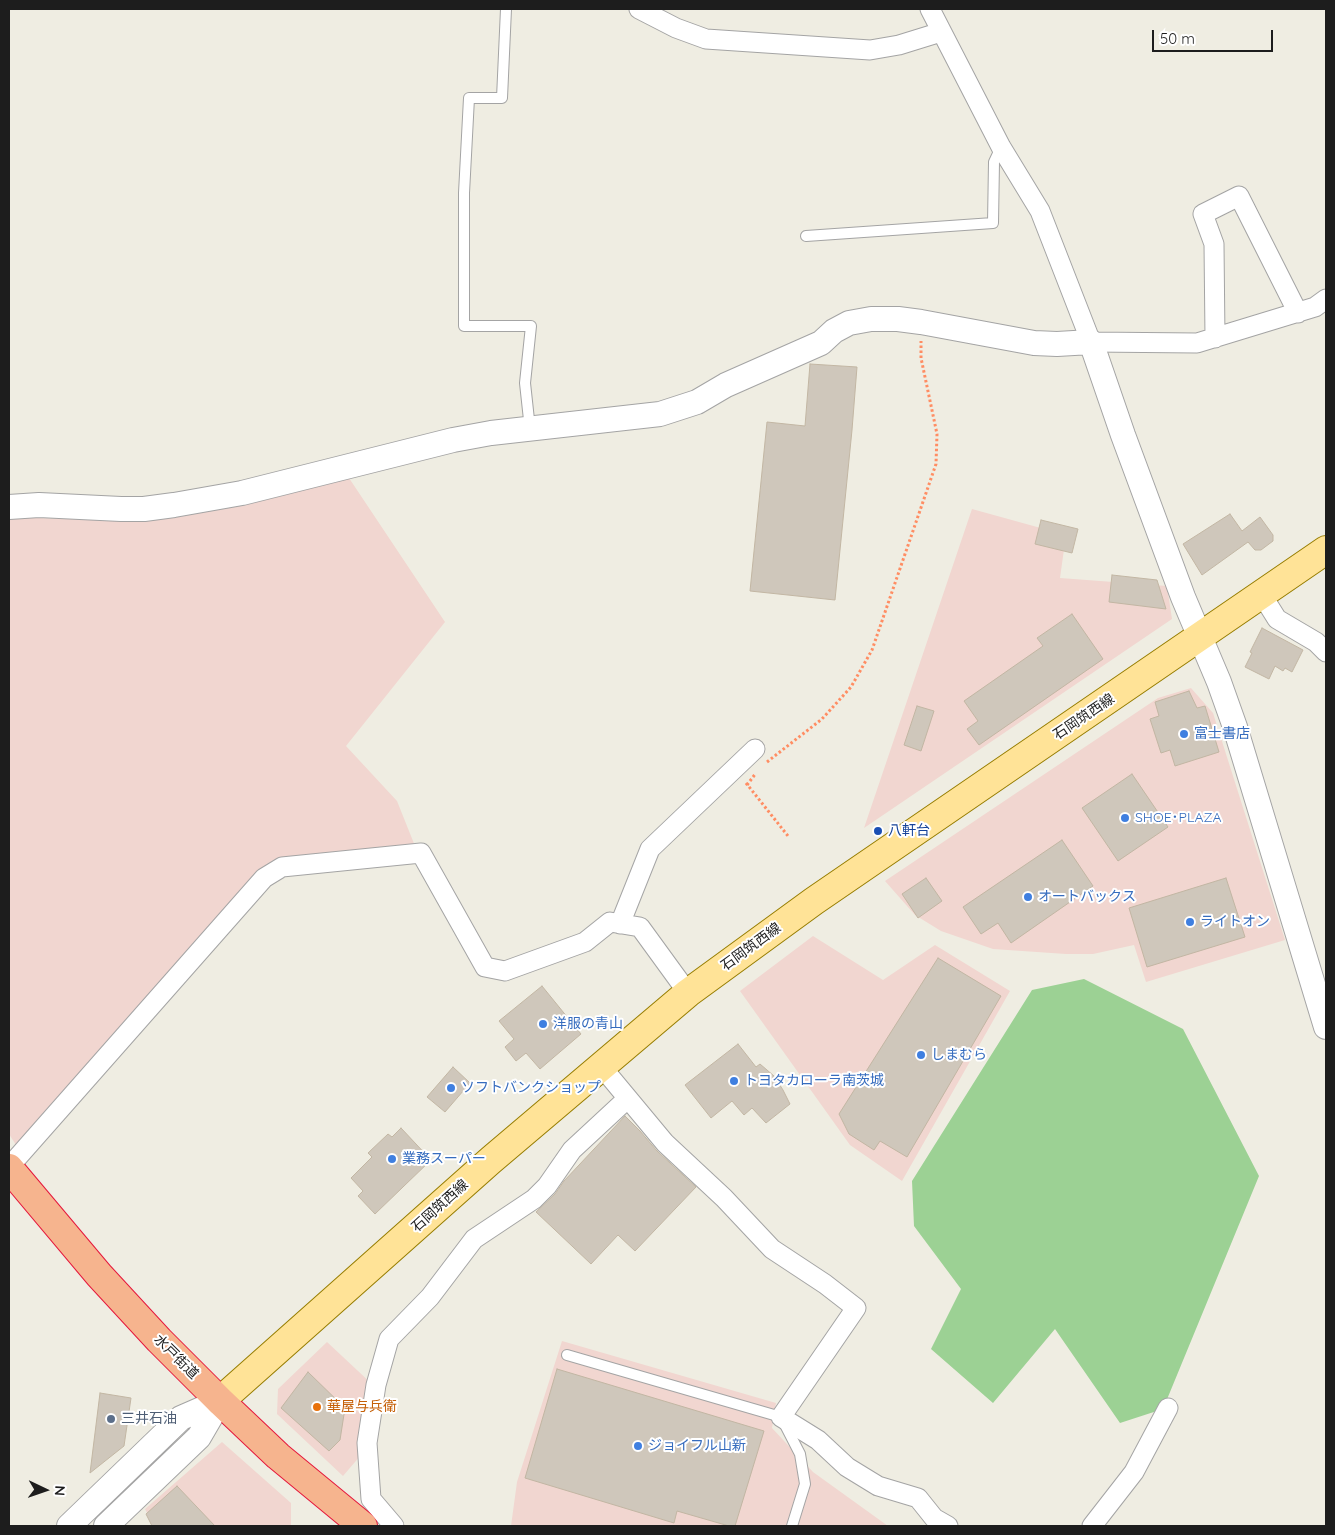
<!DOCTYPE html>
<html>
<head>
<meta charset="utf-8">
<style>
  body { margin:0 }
  #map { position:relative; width:1335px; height:1535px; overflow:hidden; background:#efede2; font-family:Quicksand,sans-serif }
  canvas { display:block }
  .frame { position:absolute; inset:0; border:10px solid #1d1d1d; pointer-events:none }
  .north { position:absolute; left:20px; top:1465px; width:50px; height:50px; -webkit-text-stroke:4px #fff; paint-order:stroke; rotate:93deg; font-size:14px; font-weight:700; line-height:20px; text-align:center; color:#1d1d1d }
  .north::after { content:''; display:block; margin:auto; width:18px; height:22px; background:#1d1d1d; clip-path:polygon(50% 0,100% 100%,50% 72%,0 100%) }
  .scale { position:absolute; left:1152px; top:30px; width:121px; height:22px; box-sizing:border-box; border:2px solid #1d1d1d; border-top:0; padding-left:6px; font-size:15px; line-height:18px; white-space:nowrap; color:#1d1d1d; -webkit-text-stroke:4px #fff; paint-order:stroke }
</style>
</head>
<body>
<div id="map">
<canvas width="1335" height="1535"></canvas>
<div class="frame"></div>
<div class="north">N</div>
<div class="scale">50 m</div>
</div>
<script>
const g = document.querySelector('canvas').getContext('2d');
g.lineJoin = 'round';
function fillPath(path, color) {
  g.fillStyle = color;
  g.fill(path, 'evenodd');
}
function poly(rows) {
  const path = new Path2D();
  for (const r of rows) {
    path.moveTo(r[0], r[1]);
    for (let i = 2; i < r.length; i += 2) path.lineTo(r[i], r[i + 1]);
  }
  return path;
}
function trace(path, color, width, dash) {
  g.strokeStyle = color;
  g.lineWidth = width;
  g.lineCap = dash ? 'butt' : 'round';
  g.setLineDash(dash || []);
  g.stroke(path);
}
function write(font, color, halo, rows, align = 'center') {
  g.font = font + ' Quicksand,"Noto Sans JP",sans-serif';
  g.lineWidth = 4;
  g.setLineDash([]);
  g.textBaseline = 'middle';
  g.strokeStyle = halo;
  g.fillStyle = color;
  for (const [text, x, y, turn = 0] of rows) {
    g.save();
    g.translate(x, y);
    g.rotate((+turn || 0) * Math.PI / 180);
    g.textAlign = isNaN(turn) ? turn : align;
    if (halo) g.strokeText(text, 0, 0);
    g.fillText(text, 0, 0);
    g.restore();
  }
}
const commercial = poly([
  [349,478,445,622,346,746,397,801,415,846,279,858,255,877,18,1145,16,1145,9,1134,9,517,70,519,163,513],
  [972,509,1066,535,1060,578,1167,586,1172,619,864,828],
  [1191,688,1213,713,1285,940,1146,982,1134,945,1093,954,1066,954,993,949,941,931,915,915,885,881,1158,698],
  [813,936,883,980,935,945,1010,991,902,1181,850,1145,740,991],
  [562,1341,776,1403,772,1428,813,1472,888,1526,511,1526,517,1482],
  [327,1342,373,1385,361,1455,343,1476,277,1414,278,1389],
  [222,1442,291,1503,291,1526,154,1526,145,1509]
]);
const forest = poly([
  [1084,979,1183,1029,1259,1176,1163,1409,1120,1423,1055,1329,993,1403,931,1349,961,1289,914,1226,912,1181,1032,990]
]);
const building = poly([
  [810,364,857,367,852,430,835,600,750,591,767,422,805,426,810,364],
  [1230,514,1242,531,1260,517,1273,535,1273,541,1261,550,1255,550,1248,542,1202,575,1183,544,1230,514],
  [1041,520,1078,529,1072,553,1035,544,1041,520],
  [1112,575,1157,580,1166,609,1109,602,1112,575],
  [1072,614,1103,659,979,745,967,729,978,721,964,701,1043,646,1037,638,1072,614],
  [1262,628,1303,650,1292,672,1285,668,1283,671,1275,666,1269,679,1245,667,1252,653,1250,652,1262,628],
  [1189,691,1197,708,1205,706,1219,752,1175,766,1170,750,1161,753,1150,719,1159,716,1155,702,1189,691],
  [917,706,934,711,921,751,904,745,917,706],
  [1132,774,1168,827,1118,861,1082,808,1132,774],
  [1062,840,1093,886,1011,943,998,923,981,934,963,907,1062,840],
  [926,878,942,901,918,918,902,894,926,878],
  [1226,878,1245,937,1147,967,1129,908,1226,878],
  [938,958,1001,996,907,1157,880,1141,874,1150,849,1134,839,1114,938,958],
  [542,986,581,1034,540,1069,526,1053,516,1061,505,1047,514,1039,499,1021,542,986],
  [738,1044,756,1067,760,1064,774,1076,783,1090,790,1104,766,1123,752,1108,744,1115,732,1101,711,1118,685,1085,738,1044],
  [453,1067,470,1083,445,1112,427,1097,453,1067],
  [625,1116,640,1131,657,1151,696,1187,635,1251,618,1235,591,1264,536,1212,555,1194,564,1181,625,1116],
  [401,1128,431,1160,375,1214,358,1196,363,1191,351,1178,372,1157,368,1153,388,1134,392,1137,401,1128],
  [557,1369,764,1431,735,1526,729,1526,677,1511,674,1523,525,1478,557,1369],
  [308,1372,345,1408,340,1440,329,1451,281,1408,308,1372],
  [100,1393,131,1398,124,1446,90,1473,100,1393],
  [177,1486,215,1526,152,1526,146,1514,177,1486]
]);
const path = poly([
  [767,762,822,719,851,687,872,650,936,464,937,434,921,358,921,341],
  [746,783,788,836],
  [747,785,756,773]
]);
const service = poly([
  [506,9,502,98,469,98,464,193,464,326,531,326,525,383,530,429],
  [806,236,993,223,994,162,1001,147],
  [567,1355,781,1417,800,1454,805,1484,792,1526]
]);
const minor = poly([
  [639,9,676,28,706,39,870,50,899,45,941,32],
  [930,9,1001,147,1040,211,1091,342,1197,343,1315,307,1326,299],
  [1215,338,1214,244,1203,214,1239,196,1298,313],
  [1262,595,1277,619,1316,642,1326,652],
  [620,924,650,849,755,749],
  [601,1066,665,1143,724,1198,772,1249,825,1284,856,1308,781,1417,818,1440,847,1467,878,1486,918,1498,934,1518,948,1526],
  [9,1167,264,878,282,867,421,853,485,967,505,971,585,942,610,922,640,927,688,993],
  [394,1526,371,1499,367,1443,376,1385,389,1339,430,1297,474,1239,534,1199,547,1186,572,1150,627,1099],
  [1092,1526,1134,1472,1168,1408]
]);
const tertiary = poly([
  [9,507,39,505,121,509,144,509,174,505,242,493,453,440,491,433,660,414,697,402,726,385,821,343,834,331,849,323,871,319,898,319,921,322,1034,343,1057,344,1091,342,1123,435,1183,597,1219,682,1235,727,1326,1027],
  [69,1526,181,1418,220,1401],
  [106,1526,199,1437,220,1401]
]);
const primary = poly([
  [220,1401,491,1160,688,993,814,901,1326,550]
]);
const trunk = poly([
  [9,1168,99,1275,159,1340,220,1401,278,1456,363,1526]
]);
const markers = [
  [1184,734,5,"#3f7fe0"],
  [1125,818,5,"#3f7fe0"],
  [878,831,5,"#1a4fb4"],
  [1028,897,5,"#3f7fe0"],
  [1190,922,5,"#3f7fe0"],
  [543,1024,5,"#3f7fe0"],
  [921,1055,5,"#3f7fe0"],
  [734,1081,5,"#3f7fe0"],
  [451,1088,5,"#3f7fe0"],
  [392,1159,5,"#3f7fe0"],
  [317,1407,5,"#e8710a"],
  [111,1419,5,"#5c6f8a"],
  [638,1446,5,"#3f7fe0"]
];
const streetNames = [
  ["石岡筑西線",1084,717,-34],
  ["石岡筑西線",751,947,-36],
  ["石岡筑西線",440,1206,-42],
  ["水戸街道",176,1357,45]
];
const shopNames = [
  ["富士書店",1194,734],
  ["SHOE･PLAZA",1135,818],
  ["オートバックス",1038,897],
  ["ライトオン",1200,922],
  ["洋服の青山",553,1024],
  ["しまむら",931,1055],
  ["トヨタカローラ南茨城",744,1081],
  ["ソフトバンクショップ",461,1088],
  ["業務スーパー",402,1159],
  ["ジョイフル山新",648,1446]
];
const transitNames = [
  ["八軒台",888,831]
];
const foodNames = [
  ["華屋与兵衛",327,1407]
];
const serviceNames = [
  ["三井石油",121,1419]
];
fillPath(commercial, '#f1d6d0');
fillPath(forest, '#9cd194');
fillPath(building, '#cfc7bb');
trace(building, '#c2b6a3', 1);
trace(service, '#a4a4a4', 12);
trace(minor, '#a4a4a4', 21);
trace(tertiary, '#a4a4a4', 26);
trace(primary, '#967d00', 30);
trace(trunk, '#e5173c', 30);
trace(path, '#ff8d63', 3, [2.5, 2.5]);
trace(service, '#fff', 10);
trace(minor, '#fff', 19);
trace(tertiary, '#fff', 24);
trace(primary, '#ffe397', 28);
trace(trunk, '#f6b48e', 28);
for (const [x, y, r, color] of markers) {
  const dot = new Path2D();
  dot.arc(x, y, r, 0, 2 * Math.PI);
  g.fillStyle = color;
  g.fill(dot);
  trace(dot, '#fff', 2);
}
write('14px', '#1d1d1d', '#fff', streetNames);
write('14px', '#366cbe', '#fff', shopNames, 'left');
write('14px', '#164399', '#fff', transitNames, 'left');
write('14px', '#c56008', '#fff', foodNames, 'left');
write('14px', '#4e5e75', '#fff', serviceNames, 'left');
</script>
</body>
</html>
